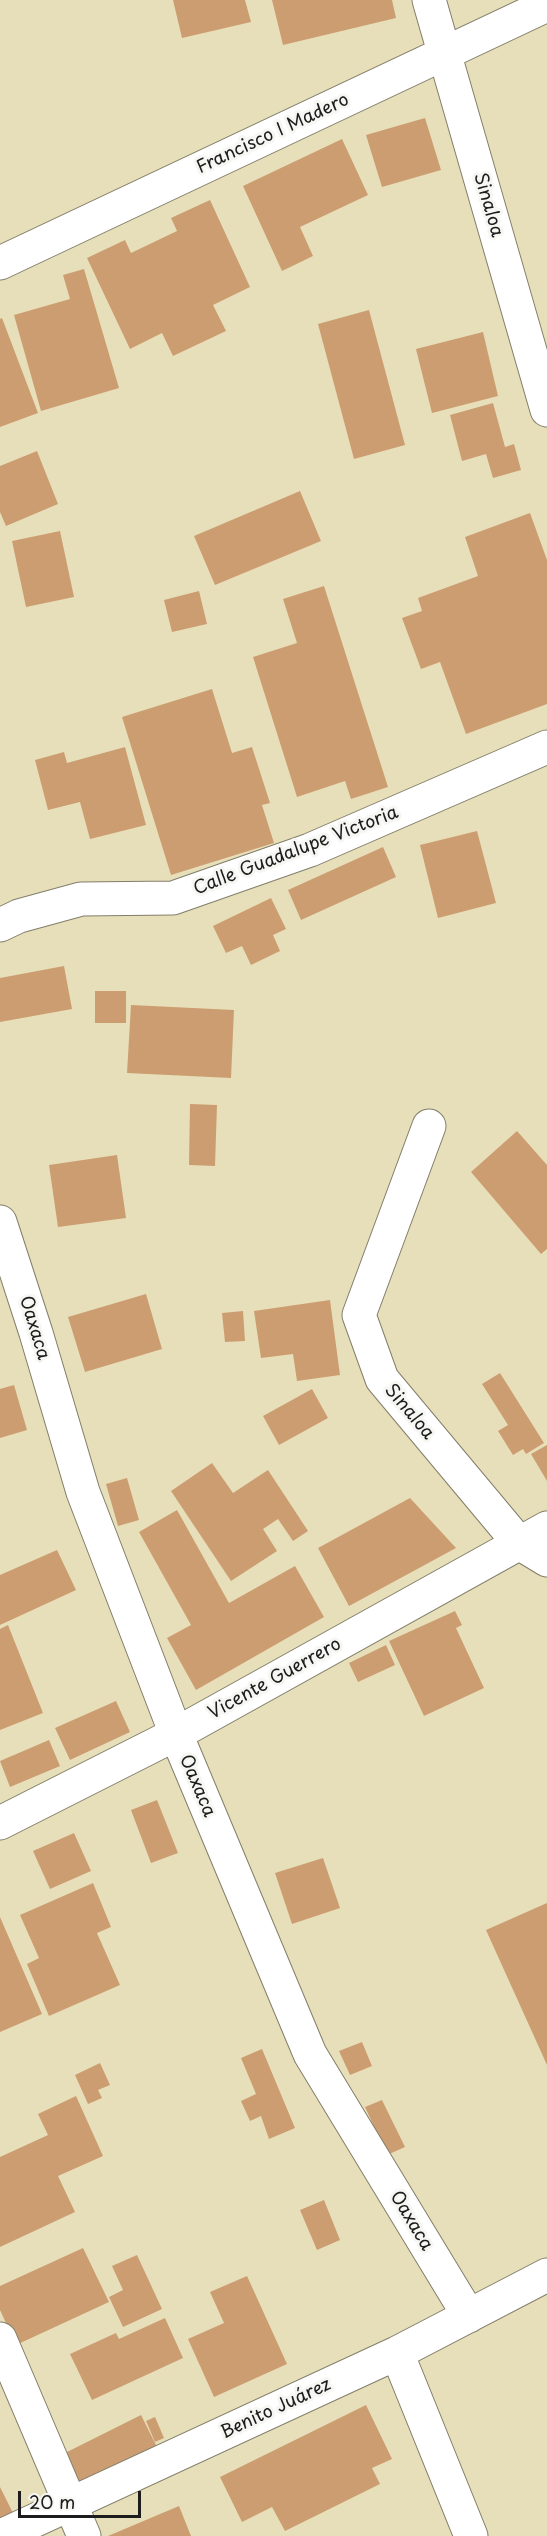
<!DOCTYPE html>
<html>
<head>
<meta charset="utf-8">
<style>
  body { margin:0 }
  #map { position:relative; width:547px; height:2536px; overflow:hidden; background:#e7dfb9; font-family:"Playpen Sans",sans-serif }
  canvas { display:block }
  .scale { position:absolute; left:18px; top:2491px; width:123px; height:27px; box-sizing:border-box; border:3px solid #1c1c1c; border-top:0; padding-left:8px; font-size:18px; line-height:21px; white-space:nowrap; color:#1c1c1c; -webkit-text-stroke:4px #f6f6f2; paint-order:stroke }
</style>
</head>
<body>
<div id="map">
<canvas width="547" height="2536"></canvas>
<div class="scale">20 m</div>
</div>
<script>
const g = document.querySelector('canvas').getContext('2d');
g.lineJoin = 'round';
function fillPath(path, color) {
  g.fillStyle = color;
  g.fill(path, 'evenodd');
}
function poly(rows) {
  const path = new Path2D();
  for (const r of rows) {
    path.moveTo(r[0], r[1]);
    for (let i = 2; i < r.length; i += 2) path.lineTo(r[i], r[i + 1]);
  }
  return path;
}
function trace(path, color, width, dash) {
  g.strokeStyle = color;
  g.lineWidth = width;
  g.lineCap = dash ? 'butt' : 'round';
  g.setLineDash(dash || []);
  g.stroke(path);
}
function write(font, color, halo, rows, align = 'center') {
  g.font = font + ' "Playpen Sans",sans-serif';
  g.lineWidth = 6;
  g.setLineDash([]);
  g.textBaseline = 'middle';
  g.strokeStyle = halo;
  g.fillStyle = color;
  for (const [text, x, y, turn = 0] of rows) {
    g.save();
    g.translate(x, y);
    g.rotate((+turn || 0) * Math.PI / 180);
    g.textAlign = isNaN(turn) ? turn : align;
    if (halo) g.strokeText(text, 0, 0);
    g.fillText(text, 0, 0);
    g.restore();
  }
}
const building = poly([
  [173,0,245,0,251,22,182,38],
  [272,0,392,0,396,18,283,45],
  [425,118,441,170,382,187,366,135],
  [342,139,368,195,300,227,313,256,282,271,243,186],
  [210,200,250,287,213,305,226,331,173,356,162,333,130,349,87,258,125,240,131,253,177,231,171,218],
  [84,269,119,388,41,411,14,315,70,299,63,275],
  [369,310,405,445,354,459,318,324],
  [2,318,38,413,0,427,0,319],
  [483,332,498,396,432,413,416,349],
  [493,403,505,447,514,444,521,470,493,478,486,454,462,461,450,415],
  [37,451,58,504,6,526,0,512,0,466],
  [300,491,321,541,215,585,194,536],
  [530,513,547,560,547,704,466,734,440,662,421,669,402,618,422,611,418,598,478,576,465,537],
  [60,531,74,597,26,607,12,541],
  [324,586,388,787,351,799,345,781,297,797,253,657,297,643,283,599],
  [199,591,207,624,172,632,164,600],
  [212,689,232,753,252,747,270,803,262,805,274,843,171,875,122,717],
  [125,747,146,825,90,839,80,802,48,810,35,760,64,752,67,763],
  [477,831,496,903,438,918,420,845],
  [383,847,396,877,301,920,288,890],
  [271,898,286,929,273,935,280,951,251,965,242,946,226,953,213,926],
  [64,966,72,1009,0,1022,0,978],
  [95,991,126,991,126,1023,95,1023],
  [131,1005,234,1010,231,1078,127,1073],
  [190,1104,217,1105,215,1166,189,1165],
  [517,1131,547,1165,547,1249,541,1254,471,1172],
  [117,1155,126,1218,58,1227,49,1165],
  [146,1294,162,1349,85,1372,68,1317],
  [330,1300,340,1375,297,1381,293,1354,261,1358,254,1311],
  [243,1311,245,1341,225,1342,222,1313],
  [500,1373,544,1443,526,1454,523,1449,513,1455,498,1431,508,1425,482,1384],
  [14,1385,27,1430,0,1438,0,1389],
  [312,1389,328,1418,279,1445,263,1416],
  [547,1445,547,1481,531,1454],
  [212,1463,233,1493,268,1470,308,1531,293,1541,278,1519,263,1529,277,1551,231,1581,171,1491],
  [127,1478,139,1520,118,1526,106,1484],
  [410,1498,456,1548,349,1606,318,1548],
  [177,1510,229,1603,295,1566,324,1617,196,1690,167,1638,191,1625,139,1532],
  [57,1550,76,1590,0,1625,0,1575],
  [455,1611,462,1625,456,1628,484,1688,424,1716,389,1641],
  [8,1625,43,1713,0,1730,0,1629],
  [386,1645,395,1665,358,1682,349,1663],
  [116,1701,130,1732,70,1760,55,1728],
  [49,1740,60,1766,10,1787,0,1761],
  [157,1800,178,1853,151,1863,131,1810],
  [74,1833,91,1871,50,1889,33,1851],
  [323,1858,340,1908,292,1924,275,1873],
  [93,1883,111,1927,97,1933,120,1985,49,2016,27,1964,39,1958,20,1915],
  [547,1903,547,2065,486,1930],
  [0,1917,42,2014,0,2032],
  [362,2042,372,2066,350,2075,339,2051],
  [262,2049,295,2128,269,2139,261,2116,250,2121,241,2101,256,2094,241,2058],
  [100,2063,110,2085,98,2090,102,2098,88,2104,75,2075],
  [76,2096,103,2156,58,2176,75,2212,0,2247,0,2157,48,2135,38,2114],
  [382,2100,405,2147,387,2155,365,2107],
  [324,2200,340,2240,317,2250,300,2210],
  [83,2248,109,2302,16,2345,0,2310,0,2286],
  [137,2255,162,2309,123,2327,109,2297,123,2290,112,2266],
  [247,2276,287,2364,214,2397,188,2339,224,2323,210,2292],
  [165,2318,183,2358,92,2400,70,2354,116,2333,119,2339],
  [366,2405,392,2459,372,2468,380,2484,285,2531,272,2507,242,2522,220,2477],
  [141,2415,157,2447,76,2487,61,2455],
  [155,2417,164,2438,155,2442,146,2421],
  [0,2487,14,2515,0,2522],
  [179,2506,191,2536,108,2536]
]);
const minor = poly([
  [429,0,547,410],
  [0,263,547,5],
  [0,925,19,916,81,899,173,898,310,850,547,747],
  [429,1126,359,1315,382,1379,519,1543,547,1560],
  [0,1222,36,1333,83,1492,176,1734,310,2054,469,2316],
  [0,1823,176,1734,547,1528],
  [0,2339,84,2536],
  [397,2353,471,2536],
  [1,2536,397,2353,547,2275]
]);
const streetNames = [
  ["Francisco I Madero",273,134,-25],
  ["Sinaloa",488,205,74],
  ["Calle Guadalupe Victoria",296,851,-21],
  ["Oaxaca",34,1328,73],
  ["Sinaloa",409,1412,50],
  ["Vicente Guerrero",275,1679,-29],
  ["Oaxaca",197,1786,67],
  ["Oaxaca",411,2221,59],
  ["Benito Juárez",276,2409,-25]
];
fillPath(building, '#cd9d72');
trace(minor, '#827e6a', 35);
trace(minor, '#fff', 33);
write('18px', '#1c1c1c', '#f6f6f2', streetNames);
</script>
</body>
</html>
